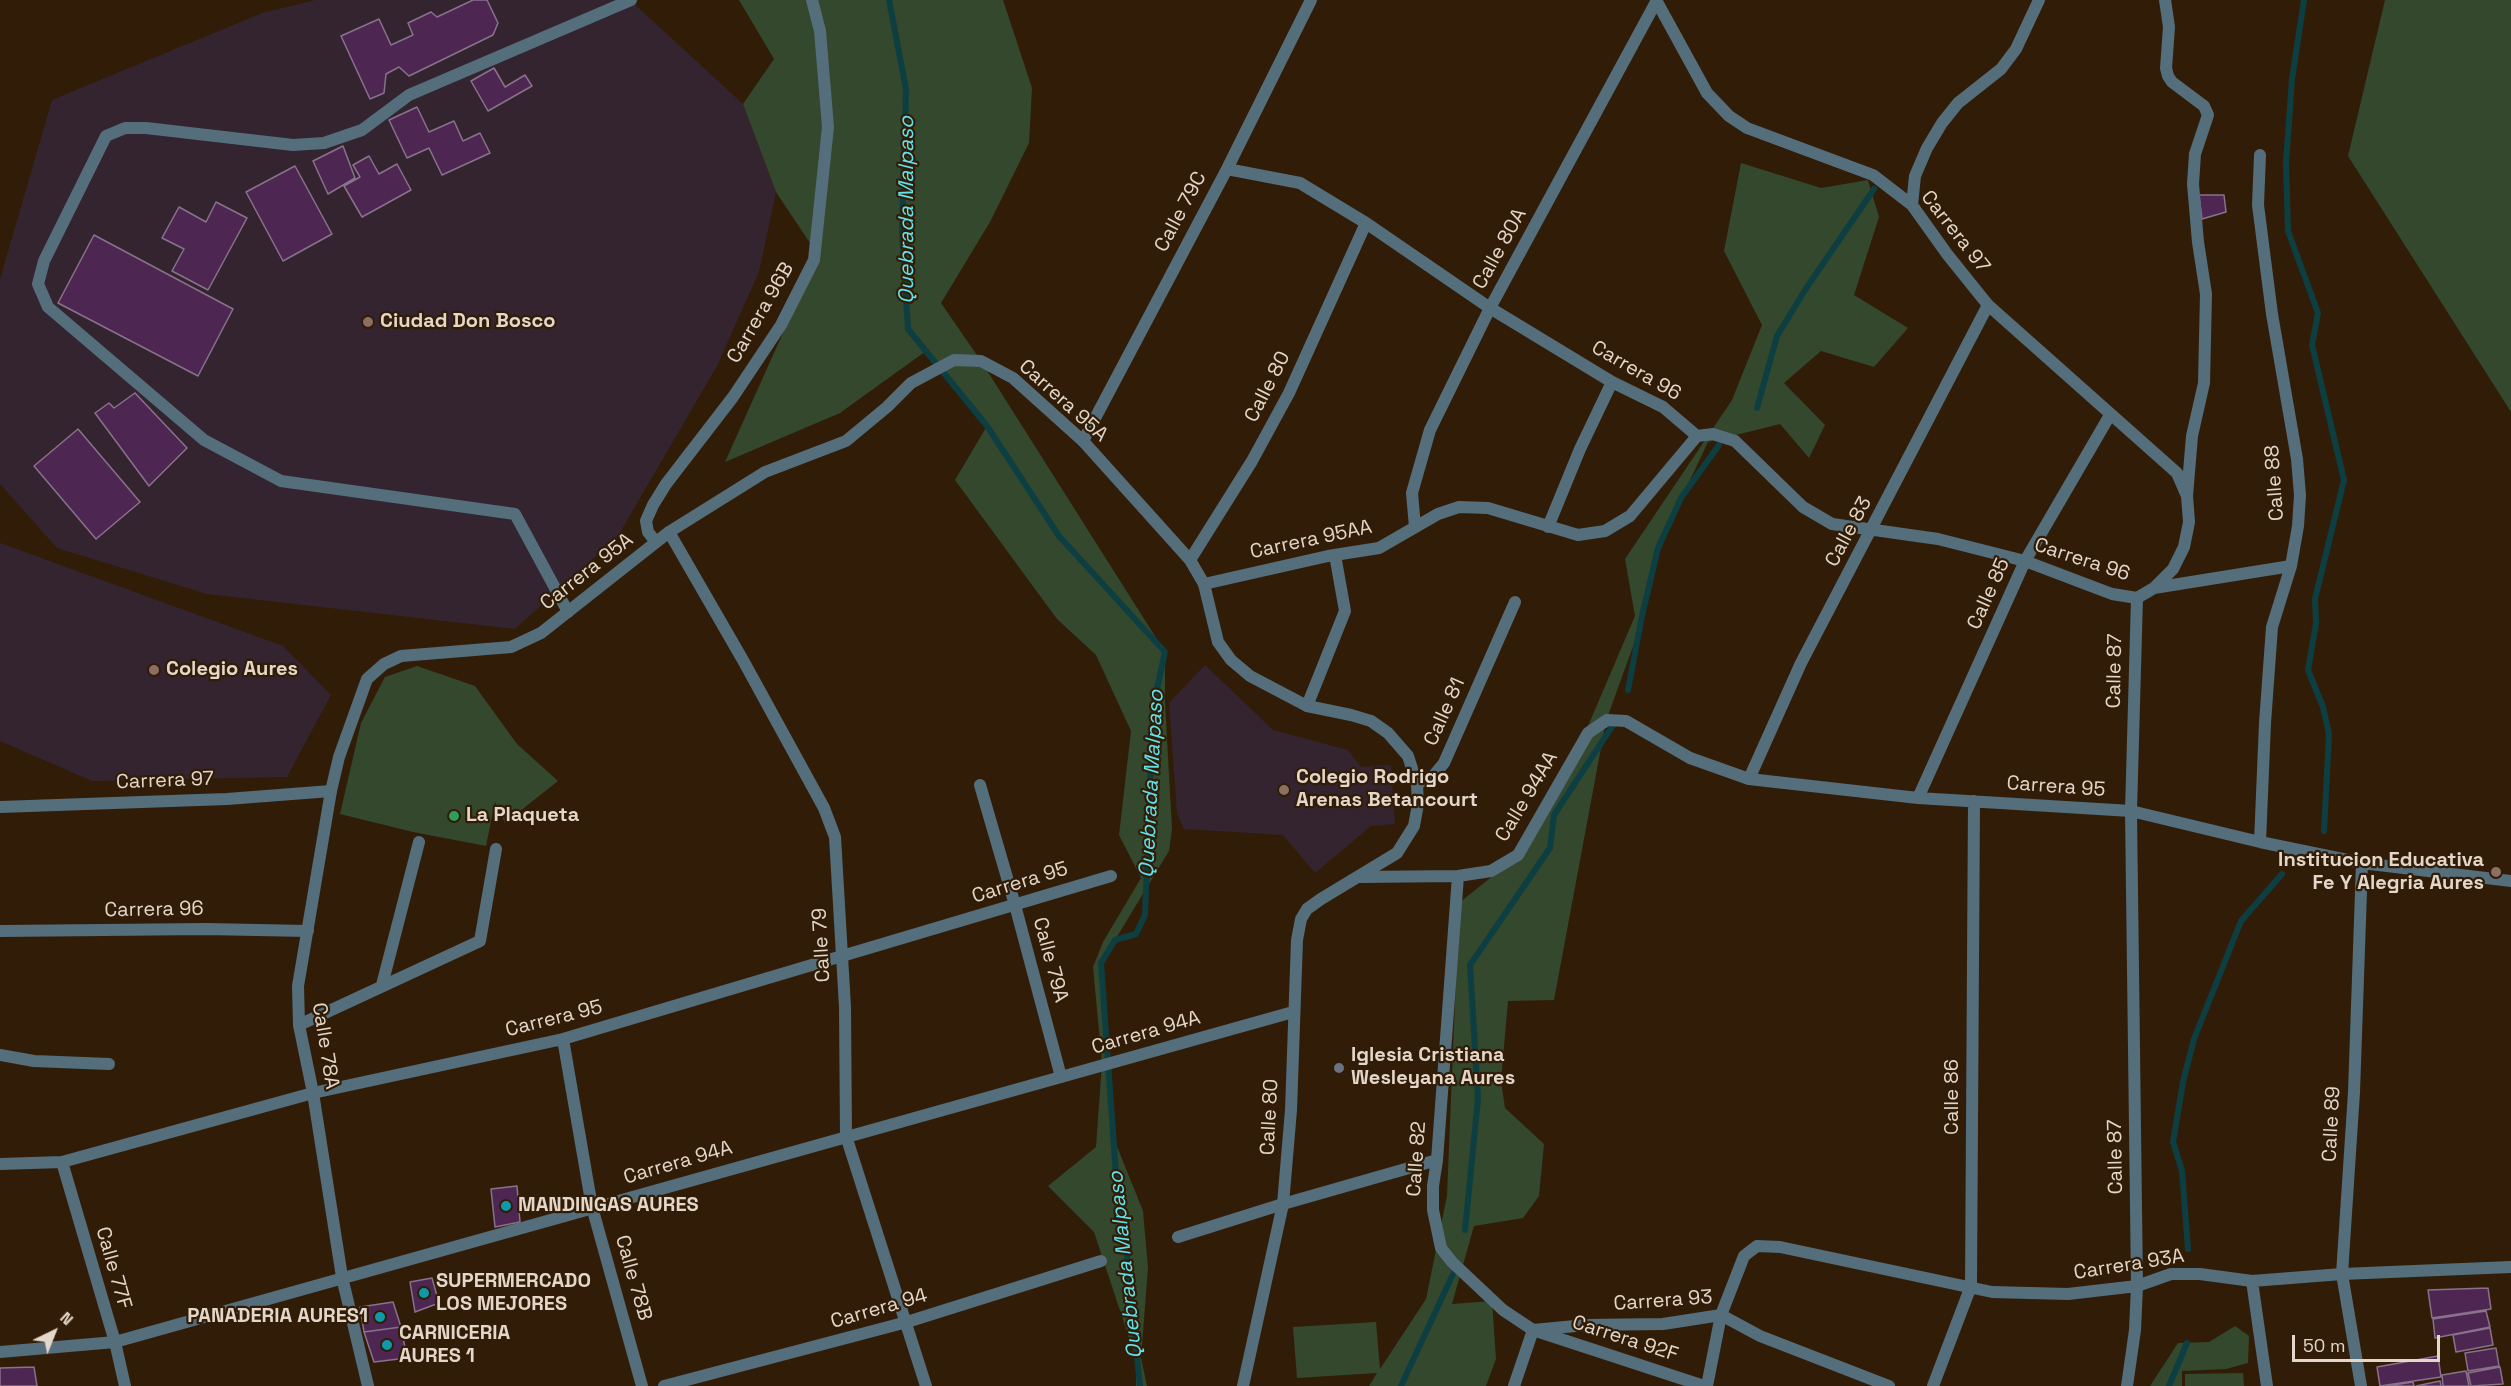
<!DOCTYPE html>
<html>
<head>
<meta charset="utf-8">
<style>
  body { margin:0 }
  #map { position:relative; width:2511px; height:1386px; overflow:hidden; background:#311d07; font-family:"Space Grotesk",sans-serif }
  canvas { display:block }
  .north { position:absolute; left:24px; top:1302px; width:60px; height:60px; -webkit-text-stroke:4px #311d07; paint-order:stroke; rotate:43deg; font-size:16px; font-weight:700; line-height:24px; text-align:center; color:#e4d7ca }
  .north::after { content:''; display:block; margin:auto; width:21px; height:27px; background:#e4d7ca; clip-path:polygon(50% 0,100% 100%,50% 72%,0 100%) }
  .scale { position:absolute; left:2292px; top:1335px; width:148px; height:27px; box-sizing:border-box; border:3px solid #e4d7ca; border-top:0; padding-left:8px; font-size:18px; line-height:21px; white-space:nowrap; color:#e4d7ca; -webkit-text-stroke:4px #311d07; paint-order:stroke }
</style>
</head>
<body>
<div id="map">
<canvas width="2511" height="1386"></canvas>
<div class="north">N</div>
<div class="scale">50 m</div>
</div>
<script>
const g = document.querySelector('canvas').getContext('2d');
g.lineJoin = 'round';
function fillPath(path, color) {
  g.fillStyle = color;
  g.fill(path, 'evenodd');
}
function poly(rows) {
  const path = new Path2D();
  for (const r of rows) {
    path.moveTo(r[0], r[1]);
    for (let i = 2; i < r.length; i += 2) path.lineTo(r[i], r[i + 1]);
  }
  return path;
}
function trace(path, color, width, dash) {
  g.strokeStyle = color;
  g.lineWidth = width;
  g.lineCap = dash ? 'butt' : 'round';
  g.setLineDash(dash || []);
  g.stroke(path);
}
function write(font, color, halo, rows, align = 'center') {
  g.font = font + ' "Space Grotesk",sans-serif';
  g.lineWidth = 4.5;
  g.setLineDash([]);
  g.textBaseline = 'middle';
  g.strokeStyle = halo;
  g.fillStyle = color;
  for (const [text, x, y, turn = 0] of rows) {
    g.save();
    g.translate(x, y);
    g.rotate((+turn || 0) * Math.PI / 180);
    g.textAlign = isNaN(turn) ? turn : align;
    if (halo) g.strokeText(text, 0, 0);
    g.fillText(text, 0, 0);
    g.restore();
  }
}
const education = poly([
  [315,0,630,0,743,104,776,192,759,272,717,366,618,536,515,629,207,594,57,548,0,484,0,279,52,100,262,13],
  [0,543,283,646,331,695,287,777,92,781,0,741],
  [1205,665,1273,730,1348,750,1361,767,1391,765,1395,824,1371,826,1315,873,1283,835,1184,829,1177,813,1169,703]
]);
const green = poly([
  [739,0,1003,0,1032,88,1029,143,990,222,941,303,981,361,1165,652,1165,702,1172,829,1169,851,1101,963,1114,1139,1143,1211,1148,1268,1141,1358,1147,1386,1136,1386,1136,1359,1094,1232,1048,1186,1096,1147,1102,1063,1093,967,1103,942,1141,878,1119,835,1131,731,1096,655,1057,619,955,480,987,426,926,351,840,413,725,462,818,255,776,192,743,104,774,59],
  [2385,0,2511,0,2511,412,2348,156],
  [1741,163,1821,188,1868,180,1879,217,1854,295,1908,328,1874,367,1821,351,1784,383,1825,425,1809,458,1780,424,1708,442,1658,548,1644,616,1606,721,1554,1000,1508,1001,1501,1081,1505,1108,1544,1144,1539,1196,1523,1218,1474,1226,1452,1304,1492,1301,1496,1359,1486,1386,1369,1386,1377,1373,1297,1378,1293,1327,1376,1322,1380,1369,1426,1299,1447,1196,1459,903,1520,854,1585,733,1635,616,1625,559,1732,400,1762,325,1724,251],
  [417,666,475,686,517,744,558,781,505,823,495,802,486,846,413,832,340,814,361,723,385,677],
  [2235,1326,2249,1336,2248,1363,2226,1369,2182,1371,2182,1386,2150,1386,2178,1343,2209,1342],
  [2243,1373,2244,1386,2185,1386,2185,1374]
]);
const stream = poly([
  [889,0,906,89,902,231,908,329,987,426,1059,536,1165,652,1153,707,1145,915,1136,934,1115,940,1101,963,1116,1175,1127,1256,1140,1386],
  [2304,0,2292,79,2286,163,2288,231,2318,313,2312,345,2344,480,2315,599,2316,623,2308,670,2323,707,2329,734,2324,831],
  [1757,408,1777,336,1805,290,1874,189],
  [1628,690,1642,616,1658,548,1681,498,1719,445],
  [1465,1230,1478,1099,1470,965,1550,848,1554,815,1613,725],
  [2188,1249,2182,1171,2173,1142,2183,1082,2194,1039,2241,921,2282,874],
  [1401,1386,1453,1274],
  [2169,1386,2187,1343]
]);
const building = poly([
  [473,0,487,0,498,23,493,35,409,76,399,67,386,74,384,93,370,99,341,36,379,19,391,45,413,35,408,23,431,12,437,17,473,0],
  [494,68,505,87,525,75,532,86,488,111,471,81,494,68],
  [417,107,429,132,454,121,463,141,480,133,490,153,442,175,429,148,407,158,389,120,417,107],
  [343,146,355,178,328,194,313,161,343,146],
  [369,156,379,174,397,164,411,190,362,217,344,186,360,177,353,165,369,156],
  [295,166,332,234,283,261,246,192,295,166],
  [2199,195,2224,195,2226,212,2202,219,2199,195],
  [216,202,247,218,208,290,172,271,184,249,162,238,179,207,206,222,216,202],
  [94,235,233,309,198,376,58,303,94,235],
  [135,393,187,448,149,486,95,413,109,403,114,408,135,393],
  [78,429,140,502,96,539,34,466,78,429],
  [517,1186,520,1222,495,1227,491,1189,517,1186],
  [432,1278,439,1303,415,1312,410,1282,432,1278],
  [2488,1288,2491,1309,2432,1318,2428,1290,2488,1288],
  [393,1302,401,1327,364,1332,360,1307,393,1302],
  [2486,1311,2490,1327,2435,1338,2433,1319,2486,1311],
  [401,1327,407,1358,374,1362,364,1332,401,1327],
  [2490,1328,2493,1345,2456,1352,2453,1335,2490,1328],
  [2496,1348,2499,1366,2468,1371,2465,1353,2496,1348],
  [2438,1356,2441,1377,2380,1386,2377,1367,2438,1356],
  [34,1367,37,1386,0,1386,0,1368,34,1367],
  [2500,1367,2503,1384,2471,1386,2468,1373,2500,1367],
  [2466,1371,2469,1386,2443,1386,2442,1375,2466,1371],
  [2440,1381,2441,1386,2416,1386,2440,1381],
  [2413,1382,2414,1386,2387,1386,2413,1382]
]);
const pedestrian = poly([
  [382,985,419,842],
  [299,1025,480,941,496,849],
  [1533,1330,1704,1386],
  [1707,1386,1721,1315,1760,1336,1889,1386]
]);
const minor = poly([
  [1656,0,1707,93,1729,116,1747,128,1873,175,1912,205,1947,254,1988,305,2177,473,2187,496],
  [2260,155,2258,205,2272,314,2297,459,2300,495,2298,526,2291,566,2272,627,2265,723,2260,842],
  [1227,169,1300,183,1366,223,1490,308,1612,382,1663,407,1697,436,1713,434,1735,441,1803,507,1832,524,1938,539,2025,561,2112,594,2137,598],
  [1912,205,1915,176,1927,148,1942,123,1958,103,2001,69,2016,49,2039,0],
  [1083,441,1227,169,1311,0],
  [1415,527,1412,493,1430,430,1490,308,1656,2],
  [1548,527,1580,449,1612,382],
  [669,532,744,662,824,808,835,837,845,1007,846,1136,926,1386],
  [656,542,648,532,646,521,653,505,666,484,733,397,781,325,814,260,828,127,820,31,812,0],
  [1190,560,1252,461,1289,393,1366,223],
  [1204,584,1328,556,1379,548,1438,514,1459,507,1488,508,1578,535,1605,531,1630,516,1697,436],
  [2154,588,2291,566],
  [2137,598,2154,588,2173,569,2184,547,2189,522,2187,496,2192,436,2204,383,2206,294,2198,242,2193,184,2195,154,2208,115,2204,106,2172,82,2168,76,2166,68,2169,27,2165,0],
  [568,612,515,514,281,481,204,440,48,307,38,284,44,261,106,136,125,128,146,128,293,145,324,143,362,130,409,95,631,0],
  [1307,706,1345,611,1335,555],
  [1749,779,1801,663,1988,305],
  [1417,784,1434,775,1444,763,1515,602],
  [980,785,1015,905,1061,1077],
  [1918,798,2025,561,2110,415],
  [0,807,227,799,331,791],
  [1458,876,1437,1160,1433,1186,1433,1210,1441,1248,1452,1262,1503,1310,1533,1330],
  [1359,877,1458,876,1491,871,1518,855,1588,733,1607,720,1626,721,1690,758,1749,779,1918,798,2131,811,2260,842,2362,863,2511,881],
  [0,931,206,929,308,931],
  [563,1039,592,1207,642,1386],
  [0,1055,34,1061,109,1064],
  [0,1164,62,1162,313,1093,563,1039,1111,876],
  [1178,1237,1283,1204,1437,1160],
  [2252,1281,2267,1386],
  [1533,1330,1586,1325,1663,1324,1721,1315,1744,1256,1757,1246,1780,1247,1992,1292,2068,1294,2137,1286,2171,1274,2200,1274,2252,1281,2342,1274,2511,1267],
  [0,1352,115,1342,62,1162],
  [664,1386,907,1322,1101,1261],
  [1514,1386,1533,1330],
  [1933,1386,1971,1286,1974,801],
  [2127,1386,2135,1330,2137,1286,2131,811,2137,598],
  [2361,1386,2342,1274,2354,1092,2362,863]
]);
const tertiary = poly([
  [125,1386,115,1342,1293,1012],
  [368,1386,342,1277,313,1093,299,1025,298,986,331,791,339,757,367,679,384,664,401,656,511,647,541,633,669,532,765,472,846,441,887,407,911,383,954,360,981,361,1013,378,1083,441,1190,560,1204,584,1218,642,1231,660,1250,676,1307,706,1351,715,1371,721,1388,733,1408,756,1417,784,1418,804,1414,826,1397,853,1321,899,1307,909,1301,919,1297,940,1291,1110,1283,1204,1243,1386]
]);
const markers = [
  [368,322,6,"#8d6e63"],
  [154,670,6,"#8d6e63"],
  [1284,790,6,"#8d6e63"],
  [454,816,6,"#2e9e5b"],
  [2496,872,6,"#8d6e63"],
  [1339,1068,6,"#6b7280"],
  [506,1206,6,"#0f9aa8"],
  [424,1293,6,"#0f9aa8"],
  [380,1317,6,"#0f9aa8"],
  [387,1345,6,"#0f9aa8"]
];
const streetNames = [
  ["Calle 79C",1181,212,-62],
  ["Carrera 97",1955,232,52],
  ["Calle 80A",1500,249,-61],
  ["Carrera 96B",761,313,-60],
  ["Carrera 96",1636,371,30],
  ["Calle 80",1268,387,-63],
  ["Carrera 95A",1063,401,42],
  ["Calle 88",2275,483,-94],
  ["Calle 83",1849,532,-62],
  ["Carrera 95AA",1311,540,-12],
  ["Carrera 96",2082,560,18],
  ["Carrera 95A",587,572,-38],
  ["Calle 85",1989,594,-66],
  ["Calle 87",2115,671,-89],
  ["Calle 81",1445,712,-66],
  ["Carrera 97",165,781,-2],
  ["Carrera 95",2056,787,4],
  ["Calle 94AA",1527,797,-59],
  ["Carrera 95",1020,883,-17],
  ["Carrera 96",154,910,-1],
  ["Calle 79",822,945,-93],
  ["Calle 79A",1050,960,75],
  ["Carrera 95",554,1019,-14],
  ["Carrera 94A",1146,1033,-16],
  ["Calle 78A",325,1046,81],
  ["Calle 86",1953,1097,-90],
  ["Calle 80",1270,1117,-87],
  ["Calle 89",2332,1124,-87],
  ["Calle 87",2116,1157,-91],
  ["Calle 82",1417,1159,-86],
  ["Carrera 94A",678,1163,-16],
  ["Carrera 93A",2129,1265,-9],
  ["Calle 77F",113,1268,74],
  ["Calle 78B",633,1278,74],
  ["Carrera 93",1663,1301,-4],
  ["Carrera 94",879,1309,-16],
  ["Carrera 92F",1625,1339,18]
];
const poiNames = [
  ["Ciudad Don Bosco",380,322],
  ["Colegio Aures",166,670],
  ["Colegio Rodrigo",1296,778],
  ["Arenas Betancourt",1296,801],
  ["La Plaqueta",466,816],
  ["Institucion Educativa",2484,861,"right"],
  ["Fe Y Alegria Aures",2484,884,"right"],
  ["Iglesia Cristiana",1351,1056],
  ["Wesleyana Aures",1351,1079],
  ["MANDINGAS AURES",518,1206],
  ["SUPERMERCADO",436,1282],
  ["LOS MEJORES",436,1305],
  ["PANADERIA AURES1",368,1317,"right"],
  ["CARNICERIA",399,1334],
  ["AURES 1",399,1357]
];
const waterNames = [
  ["Quebrada Malpaso",907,210,-90],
  ["Quebrada Malpaso",1152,784,-87],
  ["Quebrada Malpaso",1126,1265,-96]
];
fillPath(education, '#33242f');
fillPath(green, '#33482c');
trace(stream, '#0d3f42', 6);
fillPath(building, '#4d2752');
trace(building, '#89728c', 1.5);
trace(pedestrian, '#546e7c', 12);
trace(minor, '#546e7c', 12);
trace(tertiary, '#546e7c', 12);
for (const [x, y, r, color] of markers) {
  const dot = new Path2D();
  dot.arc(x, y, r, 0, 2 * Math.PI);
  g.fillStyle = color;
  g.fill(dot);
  trace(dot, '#311d07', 2);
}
write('20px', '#e4d7ca', '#311d07', streetNames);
write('bold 20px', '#e4d7ca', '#311d07', poiNames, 'left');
write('italic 21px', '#60e3ec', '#311d07', waterNames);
</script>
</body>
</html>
